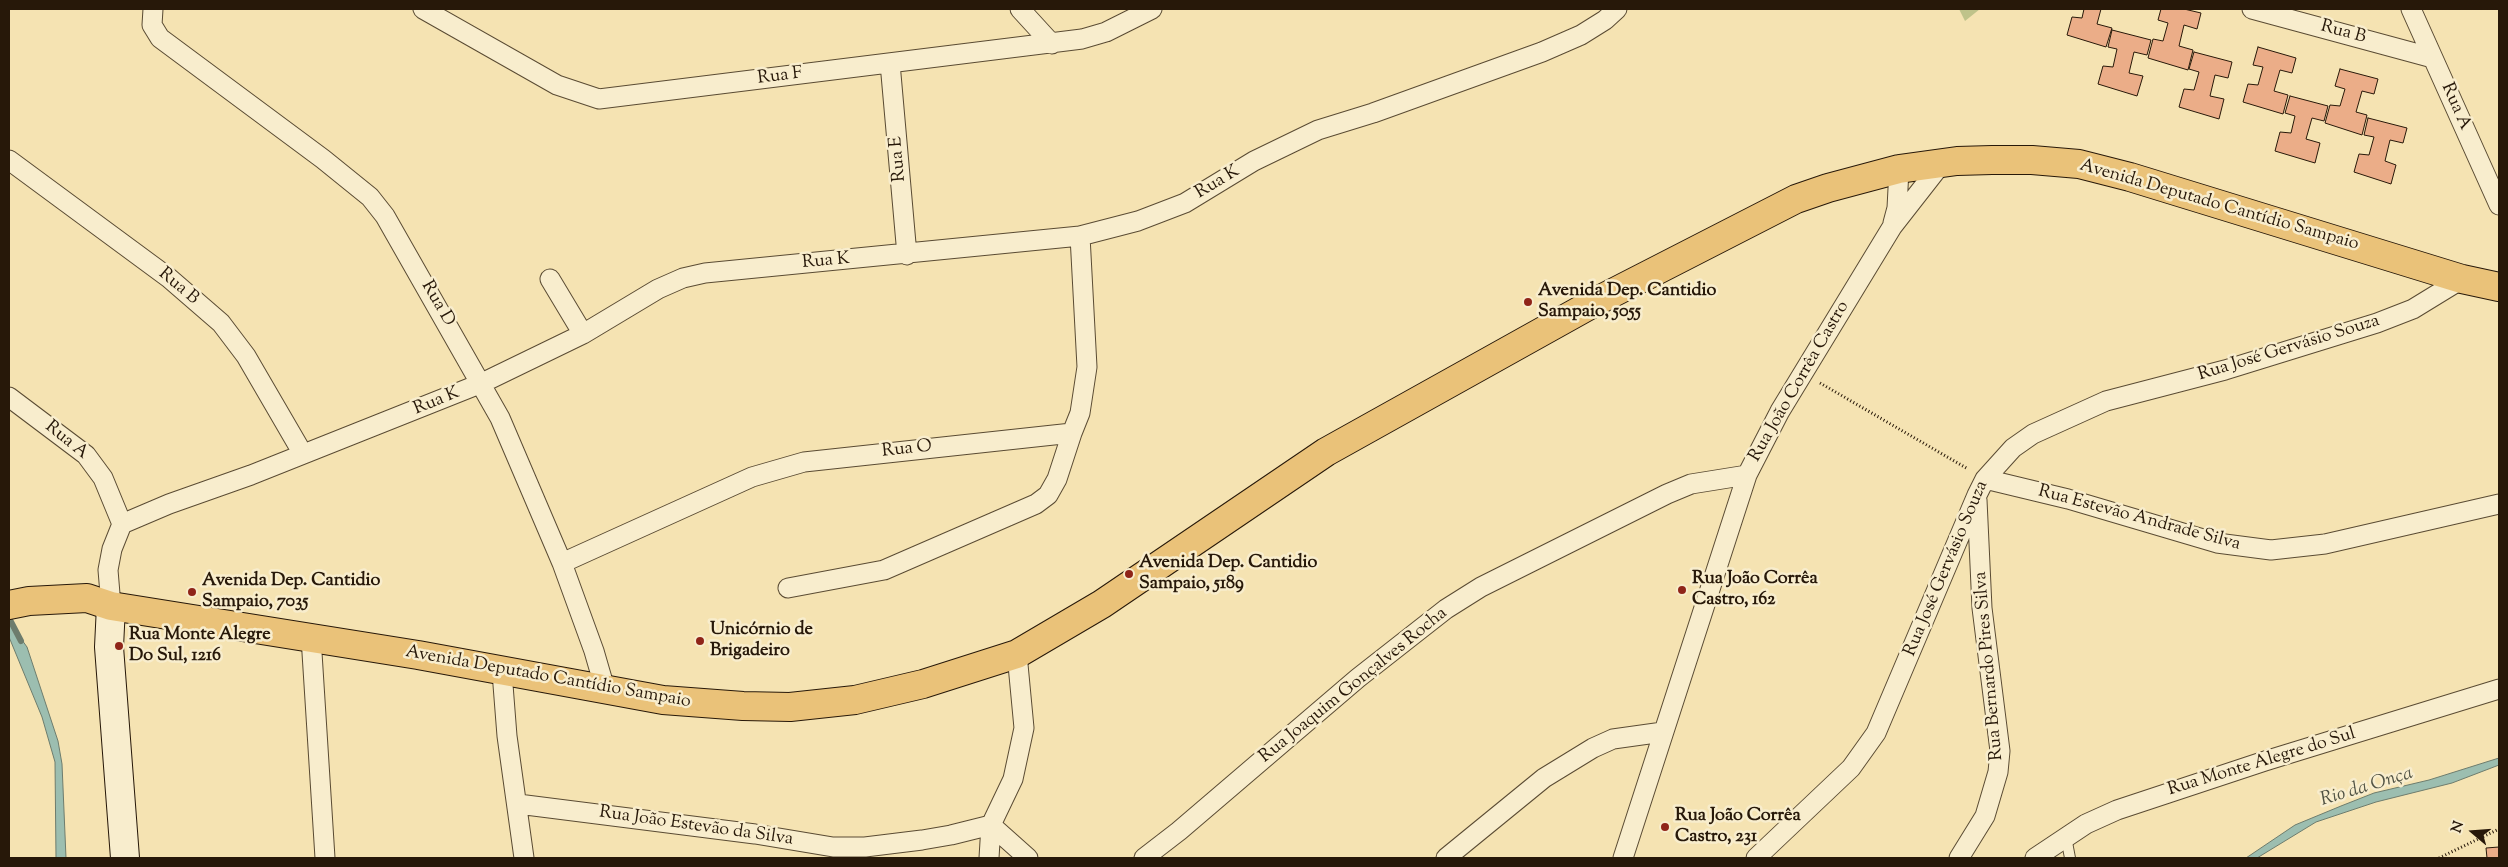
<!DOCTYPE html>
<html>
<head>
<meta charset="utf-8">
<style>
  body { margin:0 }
  #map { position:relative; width:2508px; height:867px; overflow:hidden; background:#f5e3b2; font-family:"Sorts Mill Goudy",serif }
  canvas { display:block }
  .frame { position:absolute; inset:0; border:10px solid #271809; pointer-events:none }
  .north { position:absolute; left:2448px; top:807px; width:50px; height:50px; -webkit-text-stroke:4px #f8edcd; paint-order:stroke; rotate:288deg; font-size:14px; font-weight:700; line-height:20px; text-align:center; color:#271809 }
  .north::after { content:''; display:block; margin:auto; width:18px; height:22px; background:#271809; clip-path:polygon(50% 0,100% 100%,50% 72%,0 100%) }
</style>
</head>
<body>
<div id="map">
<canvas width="2508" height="867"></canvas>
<div class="frame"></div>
<div class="north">N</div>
</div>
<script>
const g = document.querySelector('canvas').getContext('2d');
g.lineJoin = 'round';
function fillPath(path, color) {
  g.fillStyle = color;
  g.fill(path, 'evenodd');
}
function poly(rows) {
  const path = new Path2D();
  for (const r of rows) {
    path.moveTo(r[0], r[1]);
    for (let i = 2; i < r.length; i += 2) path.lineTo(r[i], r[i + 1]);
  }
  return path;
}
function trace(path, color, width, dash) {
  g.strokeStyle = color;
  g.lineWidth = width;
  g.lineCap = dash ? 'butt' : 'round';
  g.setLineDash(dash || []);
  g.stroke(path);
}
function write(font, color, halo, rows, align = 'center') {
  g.font = font + ' "Sorts Mill Goudy",serif';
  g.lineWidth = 5;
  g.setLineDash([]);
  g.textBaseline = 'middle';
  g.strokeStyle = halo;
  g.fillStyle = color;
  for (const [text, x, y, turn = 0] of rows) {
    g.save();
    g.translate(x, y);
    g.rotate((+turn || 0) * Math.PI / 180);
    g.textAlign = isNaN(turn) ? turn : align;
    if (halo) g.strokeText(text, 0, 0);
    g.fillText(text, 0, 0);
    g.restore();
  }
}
const green = poly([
  [1959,9,1980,9,1965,21]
]);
const water = poly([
  [9,622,27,647,58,741,62,764,66,858,56,858,55,762,42,717,9,637,9,622],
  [2499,758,2499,765,2452,783,2376,802,2316,822,2257,858,2246,858,2295,825,2341,806,2374,793,2429,780,2499,758]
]);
const stream = poly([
  [9,618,21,641]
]);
const building = poly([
  [2084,9,2101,9,2097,24,2112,28,2106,47,2067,35,2072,17,2082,18,2084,9],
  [2161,9,2184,9,2201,13,2197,29,2184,25,2179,46,2193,50,2188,70,2148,58,2153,39,2163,41,2168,23,2158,20,2161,9],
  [2112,30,2151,40,2147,55,2134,52,2129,73,2143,76,2137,96,2098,84,2103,66,2113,67,2117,49,2108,47,2112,30],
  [2258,47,2296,58,2292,73,2280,70,2274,91,2288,95,2283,114,2243,102,2248,84,2258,85,2263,67,2253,65,2258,47],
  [2194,52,2232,62,2228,78,2215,75,2210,96,2224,99,2219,119,2179,107,2184,89,2194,90,2199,72,2189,69,2194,52],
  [2340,69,2378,79,2374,94,2362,91,2356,112,2367,115,2362,135,2325,123,2330,105,2340,106,2345,89,2335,86,2340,69],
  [2290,96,2328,106,2324,121,2312,118,2306,139,2320,143,2315,163,2275,151,2280,132,2291,133,2295,116,2285,113,2290,96],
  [2368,118,2407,128,2403,143,2390,140,2385,161,2396,165,2391,184,2354,172,2359,154,2369,155,2374,137,2364,135,2368,118],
  [2499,847,2499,858,2487,858,2486,848,2499,847]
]);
const path = poly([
  [1820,383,1968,469],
  [2439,858,2499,829]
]);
const lane = poly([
  [2066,837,2070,858]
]);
const street = poly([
  [153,9,152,25,160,38,323,159,370,197,385,216,500,418,562,563,594,651,605,689],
  [423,9,557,85,599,99,1082,39,1106,32,1152,9],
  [1020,9,1052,44],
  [2252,9,2433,58],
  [2411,9,2499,205],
  [890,63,907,255],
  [9,160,169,278,221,323,246,356,303,454],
  [1893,223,1897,208,1899,169],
  [550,279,583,334],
  [9,397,86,455,103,478,122,524],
  [1985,479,2068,499,2217,543,2271,550,2325,544,2499,504],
  [562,563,752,477,804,462,1072,433,1080,413,1087,367,1080,236],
  [788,588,884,570,1036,504,1048,495,1057,479,1072,433],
  [111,606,108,570,112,549,122,524,169,504,251,475,482,383,583,334,658,289,683,278,705,273,1080,236,1138,221,1185,203,1254,161,1318,130,1373,113,1542,52,1581,35,1605,20,1617,9],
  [311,637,325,858],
  [502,672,507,736,524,858],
  [518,804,755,834,833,847,865,847,922,840,951,835,991,825],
  [991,825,1028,858],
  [989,858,991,825,1013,779,1024,728,1017,654],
  [1144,858,1179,831,1358,678,1446,609,1481,587,1667,494,1691,484,1747,475],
  [1446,858,1544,778,1593,748,1613,739,1663,732],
  [1623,858,1747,475,1780,411,1892,227,1942,163],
  [1756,858,1851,768,1876,733,1977,495,1985,479,2013,448,2033,434,2106,401,2225,370,2377,323,2413,309,2462,279],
  [1959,858,1985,816,1998,772,2000,751,1982,608,1977,500],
  [2035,858,2086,824,2117,810,2265,761,2499,689]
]);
const secondary = poly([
  [111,606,109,647,125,858]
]);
const primary = poly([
  [9,605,29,601,87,598,111,606,418,655,663,700,743,706,790,707,855,700,923,684,1017,654,1102,604,1326,452,1597,301,1796,199,1828,188,1899,169,1957,161,1992,160,2032,160,2079,164,2130,177,2462,279,2499,287]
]);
const markers = [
  [1528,302,5,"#8f2418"],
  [1129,574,5,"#8f2418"],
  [1682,590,5,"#8f2418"],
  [192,592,5,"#8f2418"],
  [700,641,5,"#8f2418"],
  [119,646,5,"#8f2418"],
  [1665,827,5,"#8f2418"]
];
const streetNames = [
  ["Rua B",2343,33,15],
  ["Rua F",780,77,-7],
  ["Rua A",2455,107,66],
  ["Rua E",899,159,-95],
  ["Rua K",1218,183,-31],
  ["Avenida Deputado Cantídio Sampaio",2219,206,16],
  ["Rua K",826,262,-5],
  ["Rua B",178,287,40],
  ["Rua D",437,304,60],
  ["Rua José Gervásio Souza",2289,349,-17],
  ["Rua João Corrêa Castro",1800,382,-60],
  ["Rua K",437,402,-22],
  ["Rua A",66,441,39],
  ["Rua O",907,450,-6],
  ["Rua Estevão Andrade Silva",2139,519,15],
  ["Rua José Gervásio Souza",1947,569,-67],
  ["Rua Bernardo Pires Silva",1990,666,-95],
  ["Avenida Deputado Cantídio Sampaio",548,678,10],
  ["Rua Joaquim Gonçalves Rocha",1354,686,-39],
  ["Rua Monte Alegre do Sul",2262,763,-17],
  ["Rua João Estevão da Silva",696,827,8]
];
const poiNames = [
  ["Avenida Dep. Cantidio",1538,292],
  ["Sampaio, 5055",1538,313],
  ["Avenida Dep. Cantidio",1139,564],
  ["Sampaio, 5189",1139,585],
  ["Rua João Corrêa",1692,580],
  ["Castro, 162",1692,601],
  ["Avenida Dep. Cantidio",202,582],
  ["Sampaio, 7035",202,603],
  ["Unicórnio de",710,631],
  ["Brigadeiro",710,652],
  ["Rua Monte Alegre",129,636],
  ["Do Sul, 1216",129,657],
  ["Rua João Corrêa",1675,817],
  ["Castro, 231",1675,838]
];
const waterNames = [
  ["Rio da Onça",2367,788,-17]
];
fillPath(green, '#bfc38a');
fillPath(water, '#9cbeb0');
trace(water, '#6d7c6d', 1);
trace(stream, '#6d7c6d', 6);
fillPath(building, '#ebad88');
trace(building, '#271809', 1);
trace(lane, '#5a4b33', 12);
trace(street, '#5a4b33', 21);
trace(secondary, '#271809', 30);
trace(primary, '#271809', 30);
trace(path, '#271809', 3, [1, 2.5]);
trace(lane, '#f8edcd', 10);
trace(street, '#f8edcd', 19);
trace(secondary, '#f8edcd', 28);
trace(primary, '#eac279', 28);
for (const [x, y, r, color] of markers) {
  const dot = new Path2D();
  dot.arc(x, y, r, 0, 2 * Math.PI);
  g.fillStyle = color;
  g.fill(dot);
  trace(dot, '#f8edcd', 2);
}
write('18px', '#271809', '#f8edcd', streetNames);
write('bold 18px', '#271809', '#f8edcd', poiNames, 'left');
write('italic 19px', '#505243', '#f8edcd', waterNames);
</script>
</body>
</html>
